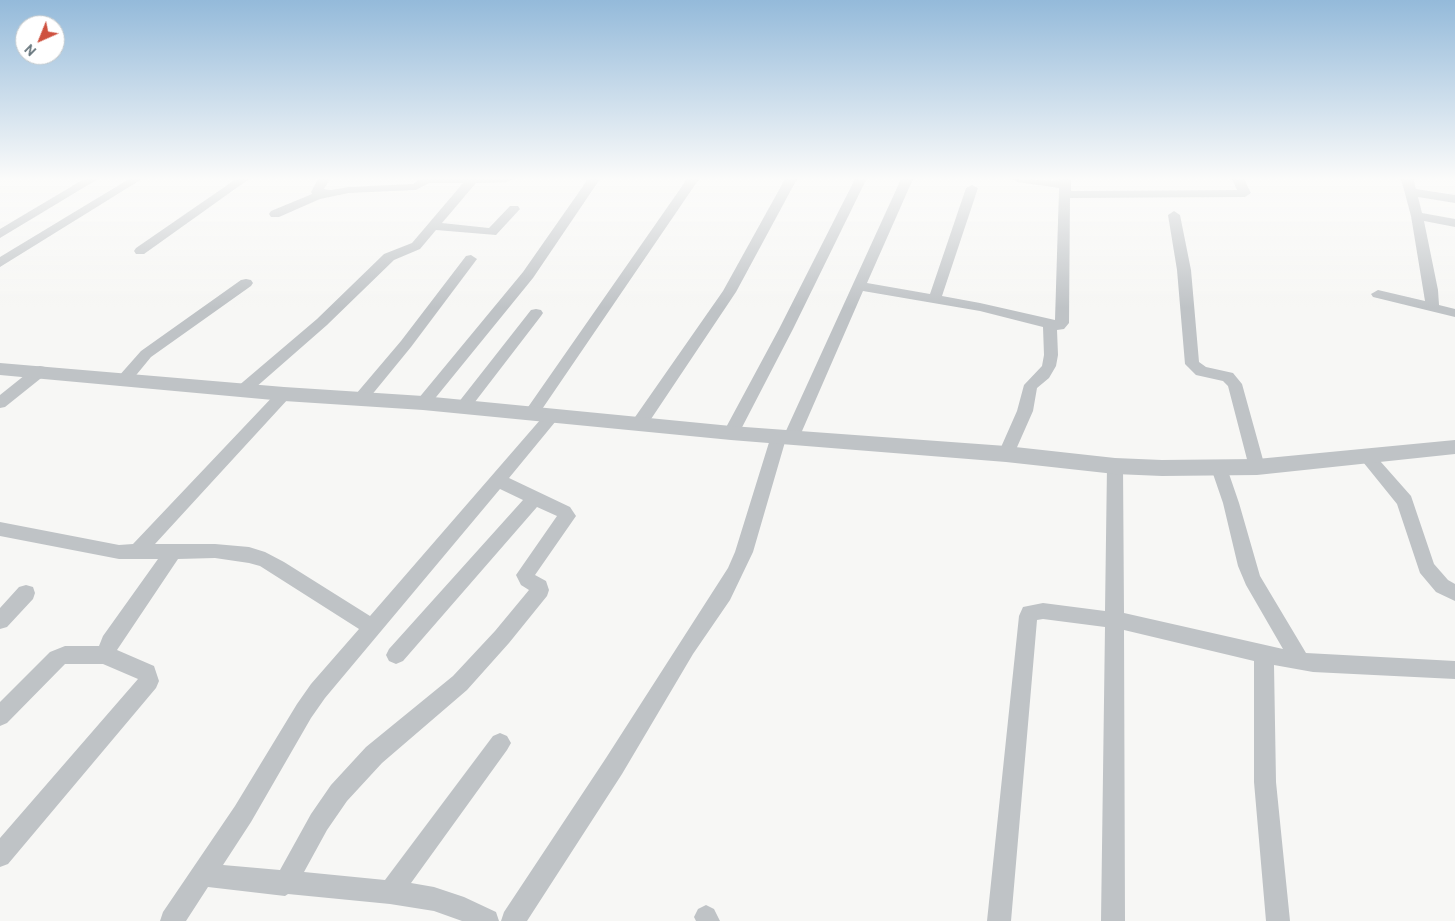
<!DOCTYPE html>
<html>
<head>
<meta charset="utf-8">
<style>
  body { margin:0 }
  #map { position:relative; width:1455px; height:921px; overflow:hidden; background:#f7f7f5; font-family:Cabin,sans-serif }
  canvas { display:block }
  .north { position:absolute; left:15px; top:15px; width:50px; height:50px; box-sizing:border-box; background:#fff; border:1px solid #c2c8cb; border-radius:50%; rotate:224deg; font-size:14px; font-weight:700; line-height:20px; text-align:center; color:#66757c }
  .north::after { content:''; display:block; margin:auto; width:18px; height:22px; background:#ce513f; clip-path:polygon(50% 0,100% 100%,50% 72%,0 100%) }
</style>
</head>
<body>
<div id="map">
<canvas width="1455" height="921"></canvas>
<div class="north">N</div>
</div>
<script>
const g = document.querySelector('canvas').getContext('2d');
g.lineJoin = 'round';
function poly(rows) {
  const path = new Path2D();
  for (const r of rows) {
    path.moveTo(r[0], r[1]);
    for (let i = 2; i < r.length; i += 2) path.lineTo(r[i], r[i + 1]);
  }
  return path;
}
function fillPath(path, color) {
  g.fillStyle = color;
  g.fill(path, 'evenodd');
}
const minor = poly([
  [84,179,98,179,0,238,0,229,84,179],
  [129,179,142,179,0,267,0,257,129,179],
  [236,179,249,179,144,254,136,254,134,251,136,248,236,179],
  [318,179,330,179,324,189,331,190,349,187,413,184,420,179,512,179,506,182,476,183,442,223,489,228,510,206,518,206,520,209,496,235,436,230,420,249,394,260,327,325,247,395,242,396,237,395,234,391,237,387,317,319,384,254,412,243,463,183,429,183,416,190,349,193,320,199,279,217,271,217,269,214,271,211,312,194,311,192,318,179],
  [588,179,600,179,533,278,428,407,423,408,418,407,415,403,418,399,523,272,588,179],
  [687,179,699,179,536,418,531,420,526,418,523,414,526,410,687,179],
  [785,179,797,179,736,292,645,428,639,430,633,428,631,424,633,420,723,291,785,179],
  [855,179,866,180,793,329,737,437,731,439,725,437,723,433,779,329,855,179],
  [901,179,913,179,867,283,930,294,966,188,972,185,978,188,942,296,980,303,1055,320,1059,188,1018,182,1012,179,1059,181,1059,179,1071,179,1071,191,1237,190,1232,179,1244,179,1251,193,1245,197,1070,198,1069,323,1064,329,1057,330,1058,355,1056,366,1049,378,1037,388,1033,411,1014,454,1012,458,1006,460,1000,458,998,454,1017,411,1024,385,1042,366,1044,355,1043,327,980,311,863,291,799,438,797,442,791,444,785,442,753,552,730,600,693,654,622,774,527,921,501,921,504,912,606,758,728,568,735,552,771,436,773,432,779,430,785,433,901,179],
  [1401,179,1413,179,1416,189,1455,195,1455,203,1418,197,1422,213,1455,219,1455,227,1424,221,1438,290,1439,305,1455,309,1455,317,1373,297,1371,294,1378,290,1425,301,1411,216,1401,179],
  [1174,211,1180,215,1191,270,1199,362,1206,367,1233,373,1242,384,1265,467,1263,471,1257,473,1251,471,1249,467,1228,386,1223,381,1196,375,1185,364,1177,270,1168,215,1174,211],
  [471,255,477,259,411,347,366,402,361,403,356,402,353,398,356,394,401,341,466,256,471,255],
  [246,279,251,280,253,283,251,286,151,357,128,385,123,386,118,385,116,381,118,377,141,351,241,280,246,279],
  [536,309,541,310,543,313,541,316,468,411,463,413,458,411,455,407,458,403,531,310,536,309],
  [40,366,45,367,47,371,45,375,5,407,0,408,0,395,35,367,40,366],
  [284,389,289,390,292,394,289,398,155,544,215,544,249,547,265,552,284,562,370,616,547,412,552,410,557,412,560,416,509,478,570,507,576,516,535,575,546,581,549,590,547,596,509,643,467,690,382,763,347,801,327,830,304,872,385,880,493,736,500,733,507,736,511,743,507,750,411,883,434,887,464,897,496,912,499,921,462,921,434,911,390,904,288,894,285,896,208,887,186,921,160,921,163,912,235,806,297,704,311,684,359,629,260,566,249,563,215,558,178,559,117,650,154,666,159,681,156,688,8,864,0,867,0,838,138,679,103,664,65,664,7,723,0,726,0,702,50,652,65,646,99,646,103,636,158,559,119,559,0,536,0,522,119,545,133,544,279,390,284,389],
  [500,489,523,500,389,649,386,655,389,661,396,664,403,661,537,507,557,516,516,575,521,585,529,590,495,631,453,676,366,747,331,785,311,814,280,870,223,865,251,822,311,718,325,698,500,489],
  [1367,451,1373,453,1411,496,1434,564,1448,580,1455,584,1455,601,1436,592,1420,573,1397,504,1359,457,1361,453,1367,451],
  [1115,460,1121,462,1123,466,1124,613,1283,649,1246,585,1238,566,1223,503,1211,468,1213,464,1219,462,1225,464,1227,468,1239,503,1260,576,1306,653,1455,661,1455,679,1313,672,1274,665,1276,782,1290,921,1266,921,1254,782,1254,661,1124,630,1125,921,1101,921,1105,627,1043,619,1037,620,1011,921,987,921,1019,616,1023,607,1043,603,1105,611,1107,466,1109,462,1115,460],
  [26,585,33,587,35,593,33,599,7,627,0,629,0,608,19,587,26,585],
  [706,905,714,909,720,921,696,921,694,917,698,909,706,905]
]);
const tertiary = poly([
  [0,363,284,387,423,396,731,426,1006,446,1115,458,1162,460,1257,459,1455,440,1455,454,1257,475,1162,476,1115,474,1006,462,731,440,423,410,284,401,0,375,0,363]
]);
fillPath(minor, '#bfc3c6');
fillPath(tertiary, '#bfc3c6');
const sky = g.createLinearGradient(0, 0, 0, 308);
sky.addColorStop(0, '#94bada');
sky.addColorStop(0.58, '#fbfbfa');
sky.addColorStop(1, '#fbfbfa00');
g.fillStyle = sky;
g.fillRect(0, 0, 1455, 308);
</script>
</body>
</html>
